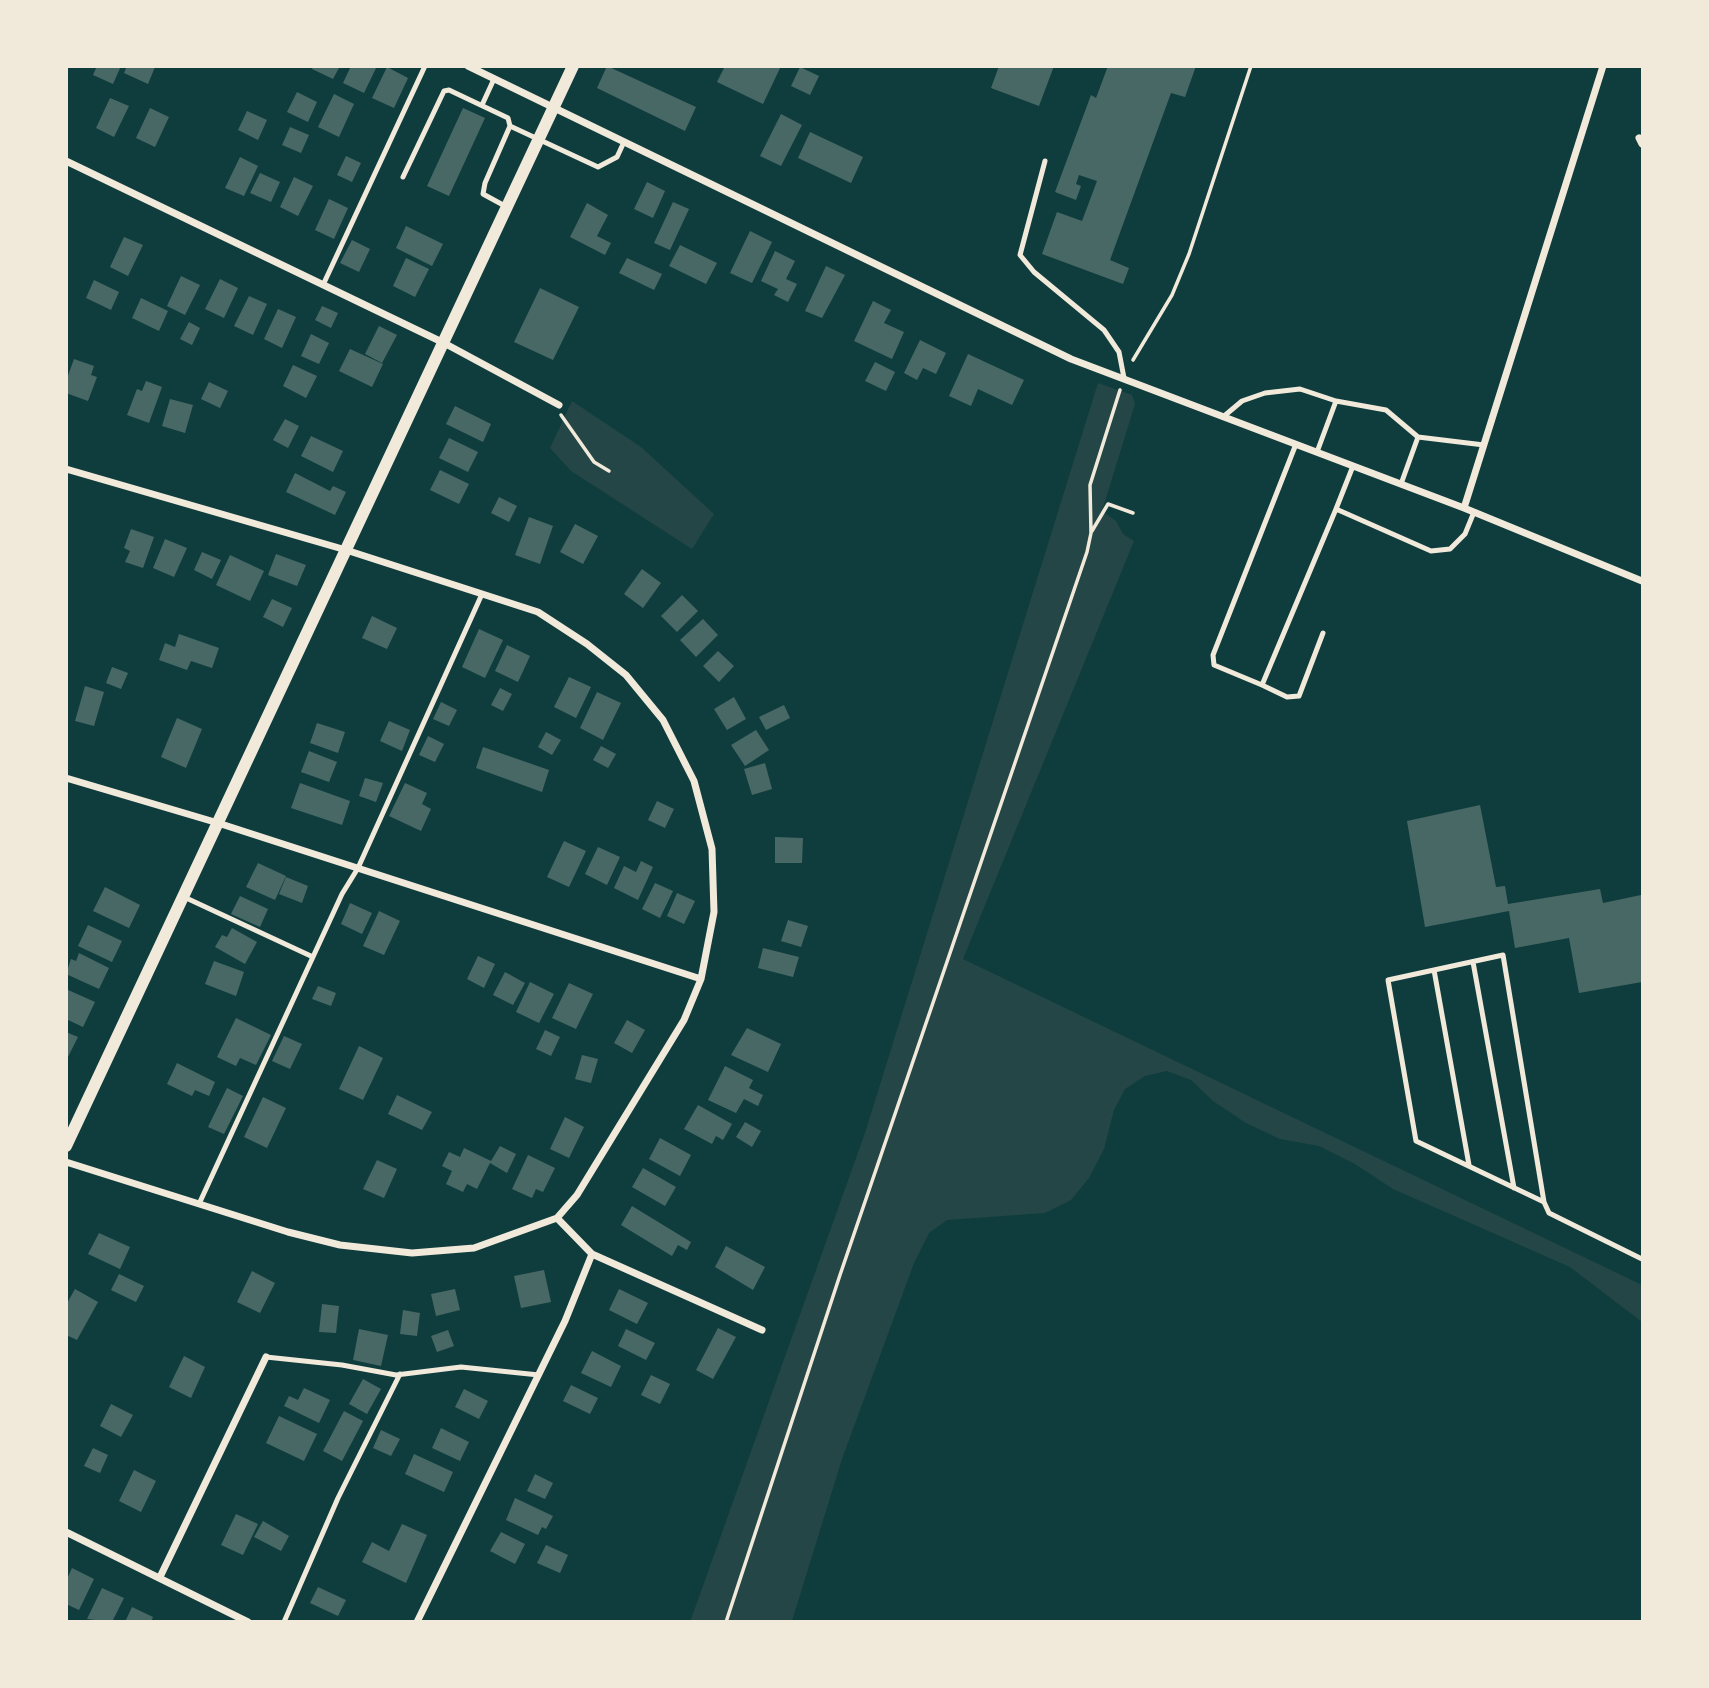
<!DOCTYPE html>
<html>
<head>
<meta charset="utf-8">
<style>
  body { margin:0 }
  #map { position:relative; width:1709px; height:1688px; overflow:hidden; background:#0f3d3e; font-family:"Fira Sans",sans-serif }
  canvas { display:block }
  .frame { position:absolute; inset:0; border:68px solid #f1e9da; pointer-events:none }
</style>
</head>
<body>
<div id="map">
<canvas width="1709" height="1688"></canvas>
<div class="frame"></div>
</div>
<script>
const g = document.querySelector('canvas').getContext('2d');
g.lineJoin = 'round';
function fillPath(path, color) {
  g.fillStyle = color;
  g.fill(path, 'evenodd');
}
function poly(rows) {
  const path = new Path2D();
  for (const r of rows) {
    path.moveTo(r[0], r[1]);
    for (let i = 2; i < r.length; i += 2) path.lineTo(r[i], r[i + 1]);
  }
  return path;
}
function trace(path, color, width, dash) {
  g.strokeStyle = color;
  g.lineWidth = width;
  g.lineCap = dash ? 'butt' : 'round';
  g.setLineDash(dash || []);
  g.stroke(path);
}
const green = poly([
  [1098,383,1132,395,1135,404,1102,511,1116,521,1123,534,1134,541,963,959,1642,1285,1642,1322,1570,1267,1393,1189,1355,1164,1319,1146,1280,1139,1246,1123,1213,1101,1191,1080,1167,1071,1145,1076,1125,1089,1114,1110,1104,1149,1089,1178,1071,1200,1045,1213,947,1220,929,1233,914,1263,842,1459,792,1621,690,1622,865,1133],
  [572,401,641,447,714,514,692,549,571,471,550,448]
]);
const building = poly([
  [97,66,121,66,113,84,93,75],
  [127,66,154,66,155,67,148,84,124,73],
  [313,66,340,66,333,79,312,69],
  [351,66,377,66,364,93,343,83],
  [607,66,696,107,685,131,597,88],
  [725,66,781,66,763,104,717,82],
  [999,66,1054,66,1039,106,991,88],
  [1108,66,1196,66,1185,97,1171,93,1110,260,1129,268,1123,284,1042,254,1057,212,1082,221,1097,181,1079,175,1076,184,1081,186,1076,200,1055,192,1091,95,1096,98],
  [387,67,408,78,394,108,372,98],
  [800,67,819,76,810,95,791,86],
  [297,92,317,102,308,122,287,112],
  [334,94,354,104,339,137,318,127],
  [110,98,129,106,114,137,96,128],
  [150,108,169,117,155,147,136,138],
  [463,108,485,118,449,196,427,186],
  [247,111,267,120,258,140,238,130],
  [781,114,802,125,781,166,760,156],
  [290,127,309,135,301,153,282,145],
  [810,132,863,157,851,183,798,158],
  [346,156,361,163,352,182,337,175],
  [240,157,258,166,244,196,225,188],
  [260,173,280,182,271,202,250,193],
  [294,177,313,186,298,216,280,207],
  [647,182,665,191,653,218,634,209],
  [329,199,348,208,334,239,315,230],
  [673,202,689,209,670,250,654,243],
  [587,203,608,215,597,236,611,243,605,255,570,237],
  [406,226,443,244,432,266,396,248],
  [750,231,772,242,752,283,730,273],
  [124,237,143,245,128,276,110,267],
  [352,240,370,249,359,272,340,263],
  [680,245,717,263,706,284,669,266],
  [775,251,795,261,786,279,797,284,788,302,774,295,778,289,761,281],
  [406,258,429,269,415,297,393,286],
  [627,258,662,274,654,290,619,273],
  [826,266,845,275,822,318,805,311],
  [181,276,200,285,185,315,167,306],
  [220,279,238,288,224,318,205,309],
  [94,280,119,292,111,310,86,298],
  [540,288,579,307,553,360,514,342],
  [249,296,267,304,253,335,234,326],
  [141,298,168,311,159,331,132,318],
  [873,301,891,310,884,323,904,332,892,359,854,341],
  [322,306,338,313,331,328,315,320],
  [278,309,296,317,282,348,264,339],
  [189,322,200,328,192,345,180,339],
  [379,326,397,335,382,363,365,354],
  [311,334,329,343,319,364,301,356],
  [920,340,946,353,936,374,923,368,917,380,904,373],
  [350,349,383,364,372,387,339,371],
  [968,354,1024,380,1012,405,978,389,971,406,949,396],
  [74,359,94,366,91,375,97,377,88,401,66,393,66,381],
  [875,362,895,372,886,391,865,381],
  [293,365,317,376,306,398,283,386],
  [146,381,162,387,149,423,127,415,137,389,142,391],
  [209,382,228,391,220,408,201,399],
  [170,399,193,405,185,433,162,426],
  [455,406,491,424,483,442,446,424],
  [285,419,299,426,288,448,273,440],
  [311,436,343,451,333,472,301,456],
  [449,438,478,452,468,472,439,458],
  [440,470,469,484,459,504,430,490],
  [295,473,330,491,333,486,346,492,335,515,286,492],
  [499,497,517,506,509,522,491,513],
  [529,517,553,526,540,564,515,555],
  [575,524,598,536,583,564,560,552],
  [131,529,154,537,143,568,125,562,130,551,124,548],
  [165,539,187,548,174,577,153,568],
  [202,552,221,560,212,579,194,570],
  [276,554,306,565,297,586,268,575],
  [230,555,264,571,250,601,216,585],
  [642,569,661,583,643,608,624,594],
  [682,595,698,611,677,632,661,616],
  [272,599,292,608,283,627,263,617],
  [372,616,397,628,387,649,362,638],
  [703,619,718,635,696,657,680,640],
  [479,629,503,640,485,678,462,667],
  [179,634,219,648,212,668,191,661,187,670,159,660,165,643,175,647],
  [507,645,530,656,518,682,495,671],
  [718,651,734,666,719,682,703,666],
  [112,667,128,673,121,689,106,683],
  [569,677,591,687,576,718,554,707],
  [85,686,104,692,94,726,75,721],
  [500,688,512,694,503,711,491,705],
  [597,692,621,703,603,740,580,728],
  [734,697,746,719,727,730,714,709],
  [441,702,457,710,449,726,433,719],
  [784,705,790,718,766,730,759,717],
  [177,718,202,729,186,768,161,757],
  [389,721,410,730,402,751,380,741],
  [317,723,345,732,338,753,310,743],
  [756,730,769,750,745,766,731,745],
  [546,732,561,740,552,755,538,747],
  [428,736,444,744,435,762,419,755],
  [601,746,616,754,608,768,593,760],
  [483,747,549,770,542,792,476,768],
  [309,751,337,762,329,782,301,772],
  [765,763,772,789,752,795,744,769],
  [365,778,383,783,376,802,359,796],
  [300,783,350,801,342,825,291,808],
  [405,783,427,793,422,804,431,809,421,831,389,816],
  [657,801,674,809,665,828,648,820],
  [1480,805,1496,887,1505,886,1508,904,1600,889,1603,903,1641,895,1642,982,1579,993,1569,938,1515,948,1509,911,1425,927,1407,821],
  [775,837,803,838,802,863,775,863],
  [564,841,586,851,569,887,547,877],
  [598,847,620,857,607,885,585,874],
  [641,861,653,867,638,900,614,888,624,866,636,872],
  [258,863,286,876,275,900,246,887],
  [286,877,308,886,302,903,279,894],
  [655,883,673,891,660,918,642,909],
  [105,887,140,905,129,928,93,911],
  [677,893,695,901,684,924,667,916],
  [240,896,268,909,260,927,231,914],
  [350,903,372,913,362,934,341,924],
  [379,911,400,921,384,955,363,946],
  [788,920,808,926,801,947,781,941],
  [88,925,122,941,112,962,78,946],
  [232,928,257,942,245,964,215,947,222,935,227,937],
  [763,948,799,957,793,977,758,968],
  [79,953,109,968,99,989,66,974,71,959,76,961],
  [478,956,495,964,484,988,467,979],
  [214,961,244,972,236,996,205,984],
  [505,972,525,983,513,1005,493,995],
  [530,982,554,994,539,1023,516,1012],
  [569,983,593,994,576,1029,552,1018],
  [318,986,336,993,331,1006,312,999],
  [66,989,95,1002,83,1027,66,1019],
  [236,1018,271,1035,256,1065,240,1058,236,1066,217,1057],
  [627,1020,645,1030,632,1053,614,1043],
  [747,1028,781,1044,768,1072,731,1055],
  [545,1030,560,1037,551,1056,536,1049],
  [66,1032,78,1037,66,1061],
  [284,1036,302,1044,290,1069,272,1061],
  [359,1046,383,1058,363,1100,339,1089],
  [582,1055,598,1059,591,1083,575,1079],
  [177,1063,215,1082,209,1096,195,1090,192,1096,167,1084],
  [725,1066,753,1080,749,1088,763,1095,758,1106,744,1099,736,1113,708,1100],
  [227,1088,243,1096,224,1134,208,1127],
  [397,1095,432,1112,422,1130,388,1114],
  [263,1097,286,1108,267,1148,244,1137],
  [698,1105,732,1124,723,1140,716,1136,712,1144,684,1129],
  [565,1117,584,1127,569,1158,550,1149],
  [745,1122,761,1131,752,1147,736,1137],
  [660,1138,691,1155,680,1176,649,1159],
  [500,1146,516,1154,507,1173,490,1163,477,1189,467,1184,463,1192,446,1184,452,1171,442,1166,449,1152,460,1157,464,1148,491,1161],
  [528,1155,555,1168,543,1192,536,1189,532,1198,512,1189],
  [377,1160,397,1169,384,1198,363,1189],
  [643,1168,676,1187,665,1206,632,1187],
  [632,1206,691,1242,687,1250,678,1245,672,1256,621,1225],
  [99,1233,130,1247,120,1269,88,1254],
  [726,1246,765,1267,753,1290,715,1267],
  [544,1270,551,1302,521,1308,514,1276],
  [252,1271,275,1283,260,1313,237,1302],
  [119,1274,144,1286,136,1302,111,1290],
  [75,1289,98,1302,77,1340,66,1335,66,1305],
  [455,1289,460,1310,436,1316,431,1294],
  [619,1289,648,1303,637,1324,609,1310],
  [322,1304,339,1306,336,1333,319,1332],
  [403,1310,420,1313,417,1336,400,1334],
  [718,1328,736,1337,713,1379,696,1370],
  [359,1329,388,1335,381,1366,353,1360],
  [626,1329,655,1343,646,1360,618,1346],
  [448,1330,454,1346,437,1352,431,1336],
  [592,1351,621,1366,611,1387,581,1373],
  [184,1356,205,1367,191,1398,169,1387],
  [651,1375,670,1384,660,1404,641,1395],
  [363,1379,381,1389,367,1414,349,1404],
  [571,1385,598,1398,590,1414,563,1401],
  [304,1388,330,1400,319,1423,284,1406,289,1396,298,1400],
  [464,1389,488,1401,479,1419,455,1407],
  [111,1404,133,1415,121,1437,100,1426],
  [344,1411,363,1421,342,1461,323,1451],
  [279,1416,317,1434,304,1461,266,1443],
  [441,1428,469,1442,460,1461,432,1448],
  [381,1430,400,1439,391,1456,373,1448],
  [93,1448,108,1455,100,1473,84,1466],
  [414,1454,453,1472,444,1492,405,1474],
  [134,1470,156,1481,141,1512,119,1501],
  [535,1474,553,1483,545,1499,527,1491],
  [515,1498,553,1516,546,1529,542,1527,538,1535,506,1520],
  [236,1514,258,1524,243,1555,221,1545],
  [263,1521,289,1536,281,1551,254,1537],
  [402,1524,427,1535,406,1583,362,1562,372,1542,389,1551],
  [501,1532,525,1544,515,1564,490,1551],
  [546,1545,568,1555,560,1573,537,1563],
  [72,1568,94,1579,79,1610,66,1604,66,1581],
  [318,1587,346,1600,338,1616,310,1603],
  [102,1588,124,1598,112,1622,87,1619],
  [132,1607,153,1617,151,1622,125,1622]
]);
const path = poly([
  [1133,360,1172,295,1189,254,1251,66],
  [561,415,594,462,609,471],
  [1092,531,1108,504,1133,513],
  [726,1622,840,1275,1087,552,1091,533,1090,485,1120,390]
]);
const service = poly([
  [482,105,494,79],
  [1045,161,1020,255,1034,272,1104,330,1119,352,1124,378],
  [403,177,444,91,449,90,508,118,510,126],
  [505,206,483,194,485,183,510,126,598,167,617,157,624,142],
  [323,285,425,66],
  [1336,401,1386,410,1418,437,1401,484],
  [1223,417,1242,401,1265,393,1300,389,1336,401,1317,452],
  [1418,437,1484,445],
  [1296,444,1213,655,1214,665,1262,685,1336,509],
  [1353,466,1336,509,1431,551,1450,549,1465,534,1474,512],
  [1262,685,1287,697,1299,696,1323,633],
  [184,897,313,957],
  [1473,962,1514,1188],
  [1434,970,1469,1165],
  [1544,1202,1503,955,1388,980,1416,1141,1544,1202,1549,1213,1642,1259],
  [199,1204,342,894,358,868,482,594],
  [266,1357,342,1365,396,1375,461,1367,539,1375],
  [284,1622,338,1498,400,1374]
]);
const minor = poly([
  [468,66,1071,359,1464,508,1642,581],
  [1639,138,1642,144],
  [66,161,444,343,559,405],
  [66,469,346,550,538,612,587,644,626,675,663,720,694,781,712,849,714,912,701,979,684,1020,577,1195,557,1218,474,1248,412,1253,340,1245,288,1232,66,1162],
  [1464,508,1603,66],
  [66,778,218,823,701,979],
  [557,1218,592,1254,762,1330],
  [66,1532,248,1622],
  [160,1577,266,1357],
  [417,1622,565,1321,592,1254]
]);
const tertiary = poly([
  [66,1146,573,66]
]);
fillPath(green, '#244646');
fillPath(building, '#486865');
trace(path, '#f1e9da', 3.5);
trace(service, '#f1e9da', 5);
trace(minor, '#f1e9da', 7);
trace(tertiary, '#f1e9da', 12);
</script>
</body>
</html>
